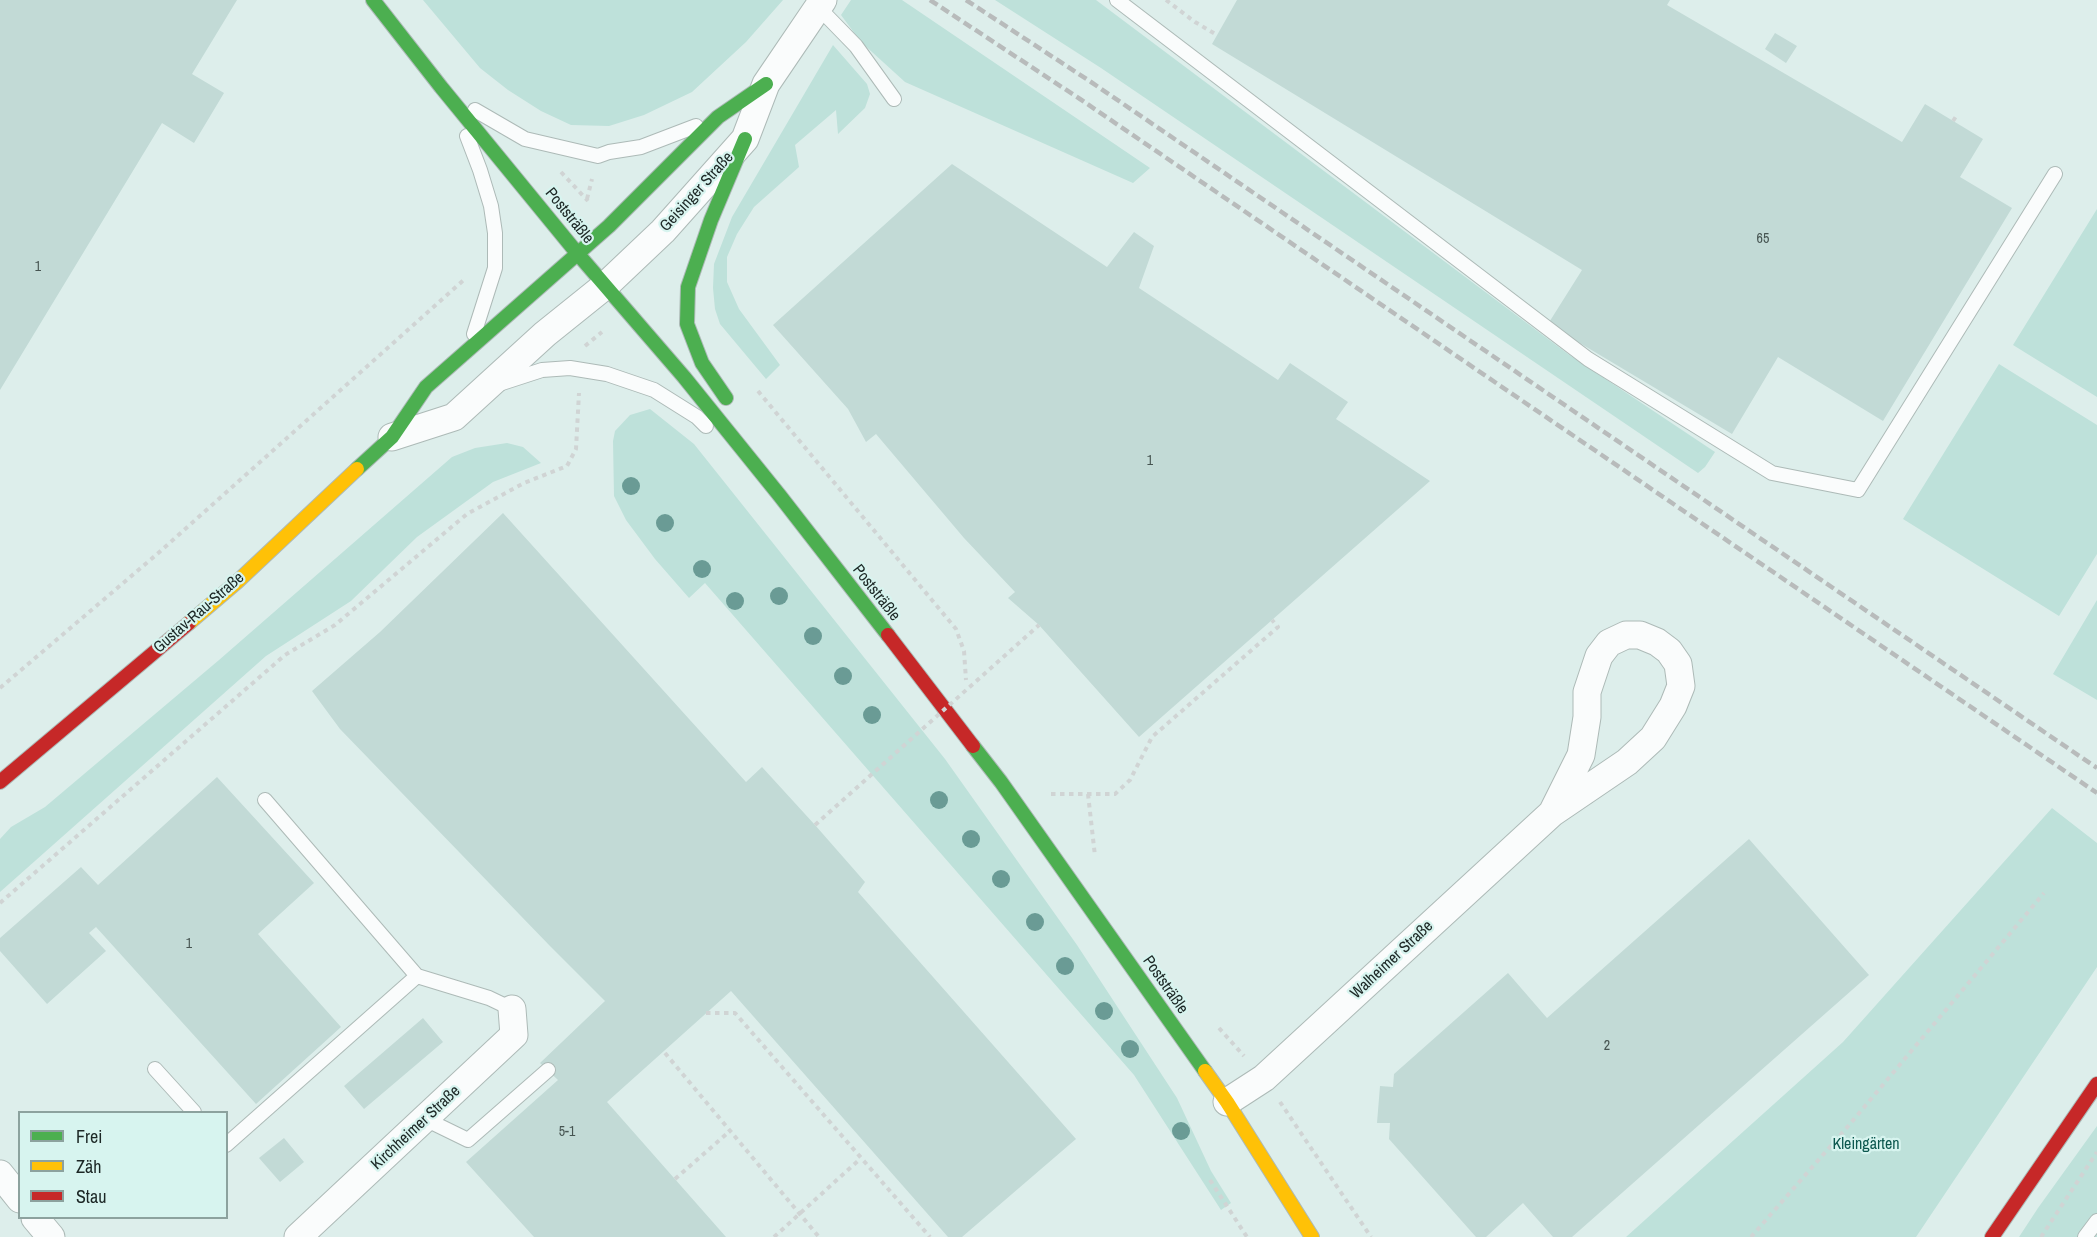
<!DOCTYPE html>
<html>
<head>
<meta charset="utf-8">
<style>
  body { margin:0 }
  #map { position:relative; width:2097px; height:1237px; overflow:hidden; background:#ddeeeb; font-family:"Archivo Narrow",sans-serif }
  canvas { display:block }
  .legend { position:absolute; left:18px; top:1111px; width:210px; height:108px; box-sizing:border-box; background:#d7f4ef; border:2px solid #8ca29e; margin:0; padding:8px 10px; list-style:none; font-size:18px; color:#1c2725 }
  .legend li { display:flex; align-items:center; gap:12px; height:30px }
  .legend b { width:30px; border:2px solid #8ca29e }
</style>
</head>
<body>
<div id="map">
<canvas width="2097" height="1237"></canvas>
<ul class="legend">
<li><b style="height:8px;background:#4caf50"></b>Frei</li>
<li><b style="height:8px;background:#ffc107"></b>Zäh</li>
<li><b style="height:8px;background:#c62828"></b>Stau</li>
</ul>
</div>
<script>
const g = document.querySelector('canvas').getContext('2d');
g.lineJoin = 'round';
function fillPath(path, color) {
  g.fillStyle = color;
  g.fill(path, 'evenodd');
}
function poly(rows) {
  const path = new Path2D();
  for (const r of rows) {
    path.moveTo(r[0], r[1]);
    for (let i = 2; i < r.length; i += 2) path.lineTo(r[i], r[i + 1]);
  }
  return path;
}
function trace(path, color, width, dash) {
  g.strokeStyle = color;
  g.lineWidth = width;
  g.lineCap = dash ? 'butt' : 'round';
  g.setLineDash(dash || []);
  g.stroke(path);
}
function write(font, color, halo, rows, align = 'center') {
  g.font = font + ' "Archivo Narrow",sans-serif';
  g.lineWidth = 4.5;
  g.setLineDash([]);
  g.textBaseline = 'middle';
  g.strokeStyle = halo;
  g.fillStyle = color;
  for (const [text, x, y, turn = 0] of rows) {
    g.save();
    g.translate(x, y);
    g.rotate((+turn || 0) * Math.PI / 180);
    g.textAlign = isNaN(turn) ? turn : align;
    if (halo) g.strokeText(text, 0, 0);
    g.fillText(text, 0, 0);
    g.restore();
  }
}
const green = poly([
  [423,0,783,0,746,42,692,92,644,115,609,126,571,125,541,111,508,90,480,68],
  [851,0,902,0,1150,168,1133,183,905,82,861,42,841,15],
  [995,0,1096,0,1568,354,1715,452,1705,467,1698,473,1101,68],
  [833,45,867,84,870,94,865,108,838,134,836,110,795,145,799,167,754,207,737,234,727,257,727,282,739,309,780,365,766,379,720,324,715,309,713,288,714,264,732,217],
  [2097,209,2097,397,2013,345],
  [1999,364,2097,425,2097,554,2059,616,1903,519],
  [650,409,694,444,945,759,1077,945,1177,1098,1211,1171,1231,1203,1221,1210,1134,1075,705,583,689,598,655,559,626,520,614,496,613,441,615,431,630,415],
  [507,443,523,447,541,463,493,482,417,537,351,601,266,656,0,892,0,839,11,827,45,807,219,660,452,457,475,448],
  [2097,600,2097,700,2053,674],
  [2052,808,2097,843,2097,967,1916,1237,1626,1237,1843,1042],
  [2097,1126,2097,1237,2019,1237,2038,1208]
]);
const building = poly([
  [0,0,237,0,192,74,224,93,194,143,162,123,0,390],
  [1237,0,1670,0,1667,5,1902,142,1925,104,1983,139,1960,177,2012,208,1883,421,1778,357,1732,434,1548,324,1582,270,1212,44],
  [1775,33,1797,46,1786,63,1765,49],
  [952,164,1107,267,1134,232,1154,246,1139,288,1278,380,1290,363,1348,402,1336,419,1430,481,1139,737,1039,625,1008,598,1015,592,964,538,876,434,866,442,848,409,773,325],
  [503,513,746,782,762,767,815,825,865,882,858,892,1076,1139,962,1237,948,1237,731,991,607,1102,726,1237,534,1237,466,1162,558,1080,540,1063,605,1001,550,946,340,729,312,691,380,632],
  [217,777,314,883,258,934,341,1027,256,1104,96,927,89,933,106,951,47,1004,0,951,0,938,81,867,98,885],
  [1749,839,1869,975,1572,1237,1553,1237,1523,1203,1486,1237,1476,1237,1389,1139,1390,1123,1377,1123,1380,1086,1393,1087,1394,1074,1508,973,1547,1018],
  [423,1018,443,1042,364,1109,344,1086],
  [284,1138,304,1162,280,1182,259,1158]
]);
const path = poly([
  [1166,0,1195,22,1217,35],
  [1953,121,1957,115],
  [561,172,588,201],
  [587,199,592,179],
  [585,346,602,332],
  [758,391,956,629,964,651,966,680],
  [0,688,156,555,466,278],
  [1051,794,1115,794,1130,780,1152,737,1278,627,1272,620],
  [1088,794,1095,856],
  [0,903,285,655,335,625,467,514,524,483,567,466,576,449,579,393],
  [706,1013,735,1013,930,1237],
  [1219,1028,1244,1056],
  [665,1053,819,1237],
  [1280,1102,1371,1237],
  [675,1179,730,1131],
  [1210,1180,1247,1237],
  [774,1237,860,1159],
  [1751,1237,1850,1124,2044,893],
  [2041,1237,2097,1152]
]);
const lane = poly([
  [1117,0,1588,359,1772,473,1858,490,2055,174],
  [818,7,856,46,894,99],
  [475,110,525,139,598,156,609,152,641,147,696,126],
  [467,136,480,170,491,206,495,233,495,268,474,334],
  [499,384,542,370,570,368,607,374,654,390,697,417,706,426],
  [417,976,489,998,512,1009],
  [155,1069,194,1112],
  [425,1119,468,1140,548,1070],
  [226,1145,417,976,265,800],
  [2085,1237,2097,1221]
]);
const street = poly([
  [392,437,454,417,545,334,606,285,663,231,745,139,766,84,823,0],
  [1227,1102,1264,1078,1552,813,1627,762,1653,738,1673,706,1681,686,1678,664,1669,651,1657,642,1640,635,1626,635,1609,643,1599,656,1587,692,1587,717,1581,755,1552,813],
  [0,1174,20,1199],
  [35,1218,51,1237],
  [298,1237,514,1035,512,1009]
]);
const fast = poly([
  [373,0,441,87,577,253,684,377,780,496,888,635],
  [726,398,702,363,687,324,688,287,711,220,745,139],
  [357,469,392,437,426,387,609,226,718,117,766,84],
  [973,746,1001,782,1205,1071]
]);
const slow = poly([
  [189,623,237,582,357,469],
  [1205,1071,1227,1102,1312,1237]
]);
const jam = poly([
  [888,635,973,746],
  [0,782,189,623],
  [1992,1237,2097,1084]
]);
const rail = poly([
  [930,0,1080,99,2097,793],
  [966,0,1091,82,2097,768]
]);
const pathBridge = poly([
  [815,825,1039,625]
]);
const trees = [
  [631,486],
  [665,523],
  [702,569],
  [779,596],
  [735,601],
  [813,636],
  [843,676],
  [872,715],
  [939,800],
  [971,839],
  [1001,879],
  [1035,922],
  [1065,966],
  [1104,1011],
  [1130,1049],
  [1181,1131]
];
const numberNames = [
  ["65",1763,239],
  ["1",38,267],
  ["1",1150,461],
  ["1",189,944],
  ["2",1607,1046],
  ["5-1",567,1132]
];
const streetNames = [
  ["Geisinger Straße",697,192,-48],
  ["Poststräßle",569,216,51],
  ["Poststräßle",876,593,52],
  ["Gustav-Rau-Straße",199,613,-41],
  ["Walheimer Straße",1392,960,-43],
  ["Poststräßle",1165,985,55],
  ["Kirchheimer Straße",416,1128,-43]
];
const parkNames = [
  ["Kleingärten",1866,1145]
];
fillPath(green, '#bee1da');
fillPath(building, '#c2dad6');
trace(lane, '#adbab7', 16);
trace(street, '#adbab7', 29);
trace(fast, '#adbab7', 16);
trace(slow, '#adbab7', 16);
trace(jam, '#adbab7', 16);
trace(path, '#d0d4d4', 4, [4.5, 4.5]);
trace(lane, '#fafcfc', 14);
trace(street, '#fafcfc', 27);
trace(fast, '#4caf50', 14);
trace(slow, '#ffc107', 14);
trace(jam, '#c62828', 14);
trace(rail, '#b8bbbb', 4.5, [9, 4.5]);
trace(pathBridge, '#d0d4d4', 4, [4.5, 4.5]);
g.fillStyle = '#6a9b95';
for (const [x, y] of trees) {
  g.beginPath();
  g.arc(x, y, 9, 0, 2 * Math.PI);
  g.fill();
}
write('14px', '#465451', null, numberNames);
write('16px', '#1c2725', '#d7f4ef', streetNames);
write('16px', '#0b574e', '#d7f4ef', parkNames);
</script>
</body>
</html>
